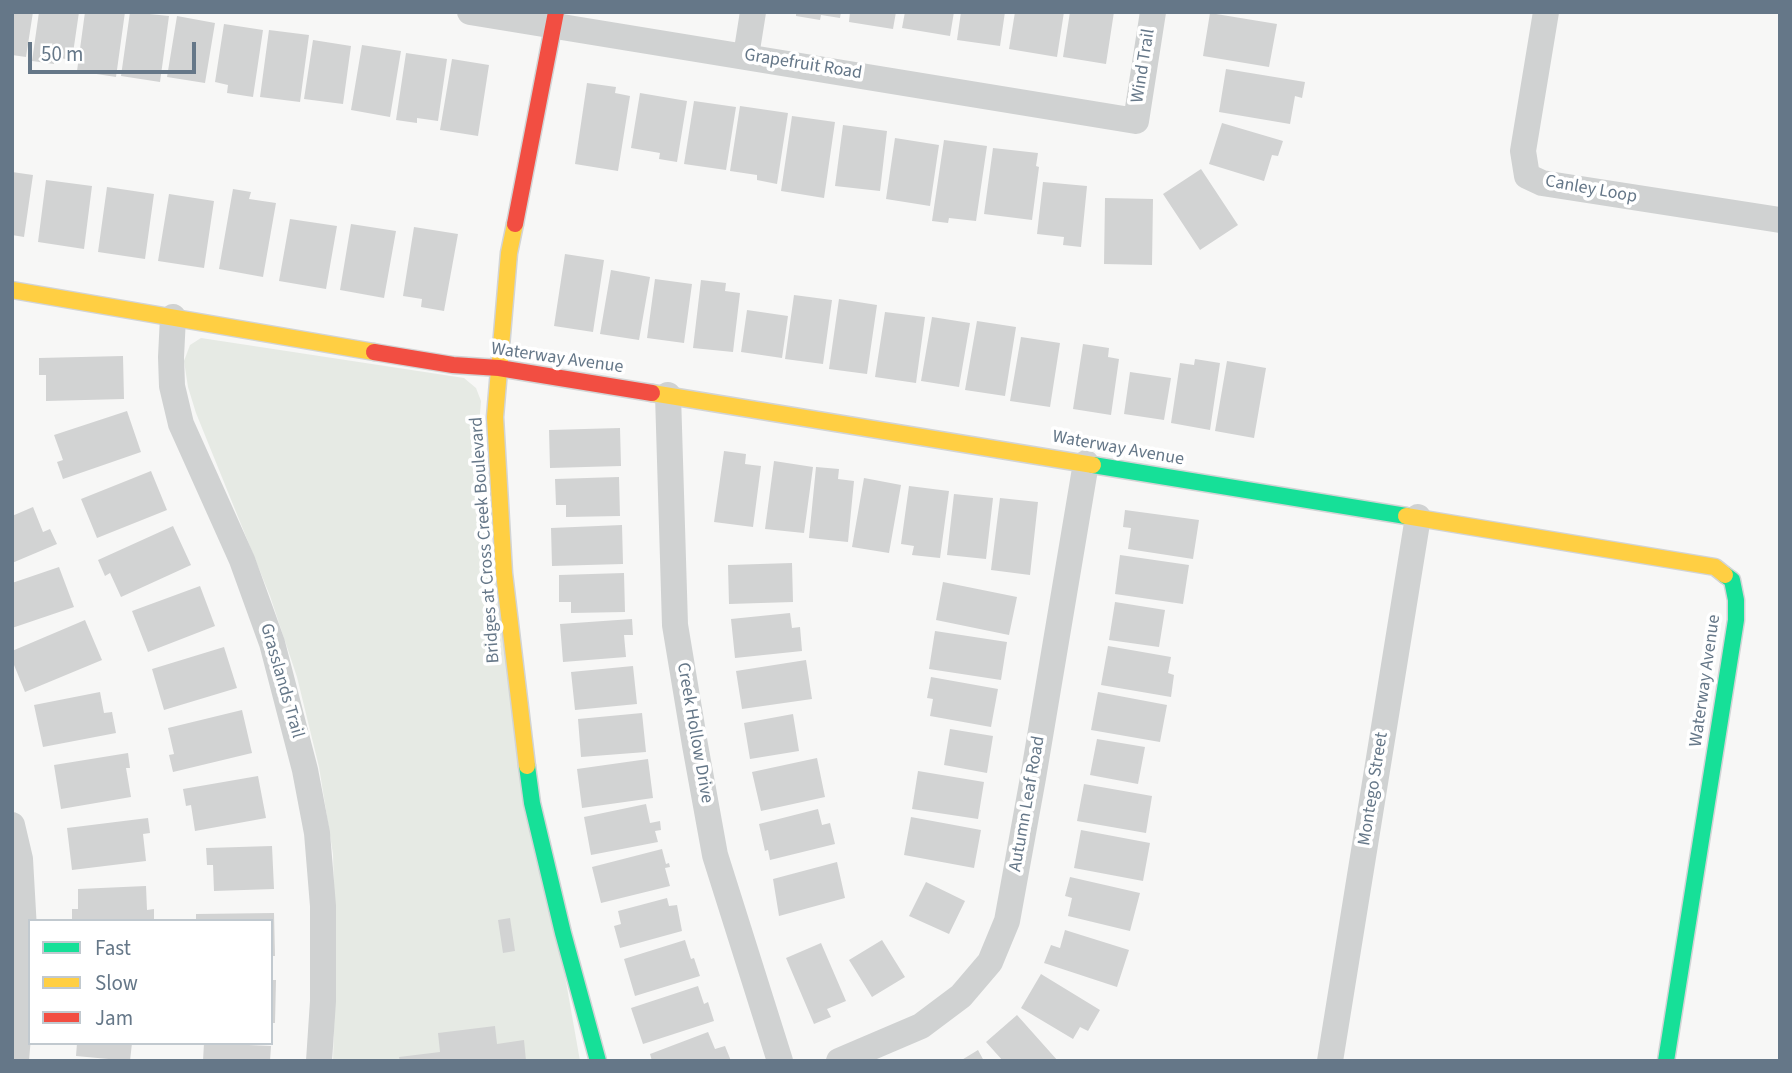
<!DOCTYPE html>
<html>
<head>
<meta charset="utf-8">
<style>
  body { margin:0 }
  #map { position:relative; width:1792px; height:1073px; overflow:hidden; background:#f7f7f6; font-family:"Source Sans 3",sans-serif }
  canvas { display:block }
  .frame { position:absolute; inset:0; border:14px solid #657788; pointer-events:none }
  .legend { position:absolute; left:28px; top:919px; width:245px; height:126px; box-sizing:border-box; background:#fff; border:2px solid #c1c9cf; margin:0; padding:9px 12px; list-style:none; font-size:21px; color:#657788 }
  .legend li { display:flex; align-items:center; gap:14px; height:35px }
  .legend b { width:35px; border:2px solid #c1c9cf }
  .scale { position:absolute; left:28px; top:42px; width:168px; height:32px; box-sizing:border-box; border:4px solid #657788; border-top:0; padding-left:9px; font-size:21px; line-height:24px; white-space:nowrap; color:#657788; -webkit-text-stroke:5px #fff; paint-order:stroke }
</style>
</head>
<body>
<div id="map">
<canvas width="1792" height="1073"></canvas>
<div class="frame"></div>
<ul class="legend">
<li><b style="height:9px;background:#16e098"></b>Fast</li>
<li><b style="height:9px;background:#ffcf43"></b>Slow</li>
<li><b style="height:9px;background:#f24e42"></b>Jam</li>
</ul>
<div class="scale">50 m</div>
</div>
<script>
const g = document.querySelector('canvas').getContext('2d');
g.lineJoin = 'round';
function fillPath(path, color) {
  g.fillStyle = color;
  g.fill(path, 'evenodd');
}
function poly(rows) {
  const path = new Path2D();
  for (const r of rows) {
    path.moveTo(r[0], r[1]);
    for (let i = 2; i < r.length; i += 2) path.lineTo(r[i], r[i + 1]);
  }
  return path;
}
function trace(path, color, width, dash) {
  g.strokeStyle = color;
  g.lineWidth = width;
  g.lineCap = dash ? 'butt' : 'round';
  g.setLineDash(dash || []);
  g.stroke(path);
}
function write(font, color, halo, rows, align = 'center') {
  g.font = font + ' "Source Sans 3",sans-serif';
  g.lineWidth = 7;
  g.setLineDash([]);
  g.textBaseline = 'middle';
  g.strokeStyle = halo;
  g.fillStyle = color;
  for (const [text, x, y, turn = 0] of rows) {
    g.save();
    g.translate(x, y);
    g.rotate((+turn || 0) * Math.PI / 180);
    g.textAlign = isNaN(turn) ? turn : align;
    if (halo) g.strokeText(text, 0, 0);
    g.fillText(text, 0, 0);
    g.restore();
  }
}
const green = poly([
  [201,338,464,378,476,388,481,401,477,453,484,516,580,1061,333,1061,336,962,333,854,319,767,297,677,270,596,196,413,188,387,184,361,190,345]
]);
const building = poly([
  [12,12,33,12,26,57,12,55],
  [39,12,79,12,72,60,54,57,54,64,32,61],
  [85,12,125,12,116,77,77,71],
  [130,12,169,16,160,82,121,76],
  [796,12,841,12,840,18,821,15,820,20,796,16],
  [850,12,896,12,893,29,849,22],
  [905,12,954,12,950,36,902,28],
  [961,12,1005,12,1000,46,957,40],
  [1015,12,1064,12,1057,57,1009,49],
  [1070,12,1114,12,1106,64,1063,57],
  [1210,13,1277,24,1269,67,1203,56],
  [177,16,215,23,205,83,167,77],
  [224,24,263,30,253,97,227,93,228,85,215,82],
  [269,30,309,35,300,102,260,97],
  [313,40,351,46,343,104,304,99],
  [362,45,401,51,390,117,351,110],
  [406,53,447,59,438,121,417,118,417,123,396,120],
  [452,59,489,65,478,136,440,130],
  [1226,69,1305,82,1302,98,1295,96,1290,124,1219,112],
  [587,83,616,87,615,93,630,96,618,171,575,164],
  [640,93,687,101,677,162,659,159,660,153,631,148],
  [694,101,736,107,726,170,684,164],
  [740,106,788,113,777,184,757,180,757,175,730,171],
  [792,116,835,122,824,198,781,191],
  [1222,123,1283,141,1278,156,1272,155,1264,181,1209,164],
  [843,125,887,131,880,191,835,186],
  [895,138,939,145,930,206,886,199],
  [944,140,987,146,976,221,949,218,948,223,932,221],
  [993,148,1038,153,1036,166,1039,167,1032,220,984,214],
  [1201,169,1238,225,1200,250,1163,194],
  [12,172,33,175,24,237,12,235],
  [46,180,92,186,84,249,38,242],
  [1043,182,1087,186,1081,247,1063,245,1064,237,1037,234],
  [107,187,154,194,145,259,98,252],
  [233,189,251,192,249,199,276,203,263,277,219,269],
  [169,194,214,201,204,268,158,261],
  [1105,198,1153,199,1152,265,1104,264],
  [290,219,337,226,326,289,279,281],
  [351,224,396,231,384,298,340,290],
  [414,227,458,234,444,311,421,307,422,299,403,296],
  [565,254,604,260,593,332,554,326],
  [611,270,650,277,639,340,600,334],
  [655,279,692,284,684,343,647,338],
  [701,280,726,283,725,291,740,293,733,352,693,348],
  [794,295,832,300,823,364,785,359],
  [839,299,877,305,867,374,829,369],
  [747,310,788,316,782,358,741,352],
  [885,312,925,317,916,383,875,377],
  [932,317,970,323,959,387,921,381],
  [977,321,1016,327,1005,396,965,390],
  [1021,337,1060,343,1050,407,1010,401],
  [1083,344,1109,348,1108,357,1119,359,1111,415,1073,409],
  [123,356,124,399,46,401,46,375,39,375,39,358],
  [1195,359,1220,363,1210,430,1171,423,1180,363,1194,365],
  [1227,361,1266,368,1254,438,1215,431],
  [1130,372,1171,378,1164,420,1124,414],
  [127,411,141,452,63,479,57,462,63,460,54,435],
  [620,428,621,466,550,468,549,430],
  [724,451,746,454,745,464,761,466,753,527,714,522],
  [774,461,813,467,804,533,765,529],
  [816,467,839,469,838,479,854,481,848,542,809,538],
  [151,471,167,510,97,538,81,499],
  [619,477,620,516,566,517,566,505,556,505,555,479],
  [864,478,901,485,889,553,852,547],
  [909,486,949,491,940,558,912,555,914,546,901,544],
  [954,494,993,498,986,559,947,555],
  [1000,498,1038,502,1030,575,991,570],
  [33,507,43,532,50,529,57,544,12,563,12,516],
  [1125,510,1199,520,1193,559,1128,549,1131,528,1123,527],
  [622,525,623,564,552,566,551,528],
  [173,526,191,565,121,597,110,573,105,576,98,560],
  [1120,555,1189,565,1183,604,1115,594],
  [792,563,793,602,729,604,728,565],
  [59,567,74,607,12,628,12,583],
  [624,573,625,612,571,613,571,602,559,602,559,575],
  [943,582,1017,597,1009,635,936,620],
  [200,586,215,626,148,652,132,611],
  [1115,602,1165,610,1159,647,1109,640],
  [790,613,792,628,800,627,802,651,735,658,731,619],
  [632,619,633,635,624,635,626,657,563,662,560,624],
  [85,620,102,660,25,692,12,660,12,651],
  [935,631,1007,642,1001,680,929,669],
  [1108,646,1171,657,1168,673,1174,675,1171,697,1101,685],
  [224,647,237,688,164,710,152,669],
  [806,660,812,699,742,709,736,671],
  [633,666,637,704,575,710,571,672],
  [931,677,998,689,991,727,930,716,933,699,927,698],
  [100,692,104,713,112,712,116,733,43,747,34,705],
  [1098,692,1167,705,1160,742,1091,730],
  [242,710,252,753,173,772,169,755,174,754,168,728],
  [642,713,646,752,581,757,578,719],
  [793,714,799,751,750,759,744,723],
  [950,729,993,736,987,773,944,765],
  [1097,739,1145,747,1138,784,1090,775],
  [128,753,130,768,126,768,131,797,61,809,54,765],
  [817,758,825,797,761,811,752,772],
  [648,759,653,798,582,808,577,769],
  [918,771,984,782,978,819,912,809],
  [258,776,266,818,195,831,191,805,186,806,183,789],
  [1084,784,1152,796,1146,833,1077,821],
  [646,804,650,823,660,821,661,830,655,831,658,842,591,855,584,817],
  [818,809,822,825,830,823,835,844,770,860,768,850,765,851,759,824],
  [911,817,981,830,974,868,904,855],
  [148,818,150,833,143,834,146,861,72,870,67,828],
  [1081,830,1150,843,1143,881,1074,868],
  [272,846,274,889,214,891,213,865,207,865,206,848],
  [662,849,666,864,669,863,670,867,665,868,670,886,601,903,592,867],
  [837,862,845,898,779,916,773,879],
  [1070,877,1140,893,1130,931,1068,916,1072,898,1065,896],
  [926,882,965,901,949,934,909,916],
  [146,886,147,910,154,909,154,921,72,921,72,909,78,909,78,889],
  [667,898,669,906,677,905,682,931,620,948,614,926,621,924,618,911],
  [274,913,275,956,271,956,271,921,196,921,196,914],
  [510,918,515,951,503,953,498,920],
  [1065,930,1129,950,1117,987,1044,963,1051,945,1060,948],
  [685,940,691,959,694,958,700,976,635,996,624,959],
  [882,940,905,977,872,997,849,960],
  [821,943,846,1001,827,1009,831,1017,814,1024,786,958],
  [1041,974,1100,1010,1088,1031,1080,1027,1073,1039,1021,1008],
  [271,980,276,980,275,1023,271,1023],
  [698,986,704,1004,708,1002,714,1021,643,1044,631,1008],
  [1017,1015,1058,1061,1003,1061,986,1042],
  [495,1026,497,1044,524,1040,526,1061,400,1061,399,1057,440,1052,438,1033],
  [708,1032,715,1049,725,1046,731,1061,652,1061,650,1054],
  [77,1043,132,1043,130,1061,76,1056],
  [204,1043,271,1046,270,1061,203,1061],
  [978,1050,984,1061,960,1061]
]);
const street = poly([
  [470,12,1136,121,1153,12],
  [1546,12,1523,151,1527,176,1542,183,1780,220],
  [746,56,753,12],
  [173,317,171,357,172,386,181,424,242,560,272,643,305,770,317,833,323,906,323,1001,319,1061],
  [668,395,675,625,695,745,715,855,780,1061],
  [12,825,20,859,25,947,16,1061],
  [839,1061,921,1026,961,996,990,962,1007,921,1033,778,1086,463],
  [1330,1061,1418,517]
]);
const fast = poly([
  [1093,465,1406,516],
  [527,766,532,803,563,933,598,1061],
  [1666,1061,1736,620,1736,600,1732,580,1725,575]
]);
const slow = poly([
  [515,224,509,253,495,417,504,573,527,766],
  [12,290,374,352],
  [652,393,1093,465],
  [1406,516,1715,567,1725,575]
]);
const jam = poly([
  [515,224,556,12],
  [374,352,453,365,499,368,652,393]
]);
const streetNames = [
  ["Grapefruit Road",803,65,9],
  ["Wind Trail",1144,66,-81],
  ["Canley Loop",1591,190,10],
  ["Waterway Avenue",557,359,8],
  ["Waterway Avenue",1118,449,10],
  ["Bridges at Cross Creek Boulevard",486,540,-94],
  ["Grasslands Trail",281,681,74],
  ["Waterway Avenue",1706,681,-82],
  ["Creek Hollow Drive",694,733,80],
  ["Montego Street",1374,789,-81],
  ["Autumn Leaf Road",1028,804,-80]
];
fillPath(green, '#e6eae4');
fillPath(building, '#d2d3d3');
trace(fast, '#d2d4d5', 19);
trace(slow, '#d2d4d5', 19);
trace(jam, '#d2d4d5', 19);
trace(street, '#d0d2d2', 26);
trace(fast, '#16e098', 16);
trace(slow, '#ffcf43', 16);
trace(jam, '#f24e42', 16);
write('18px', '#657788', '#fff', streetNames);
</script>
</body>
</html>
